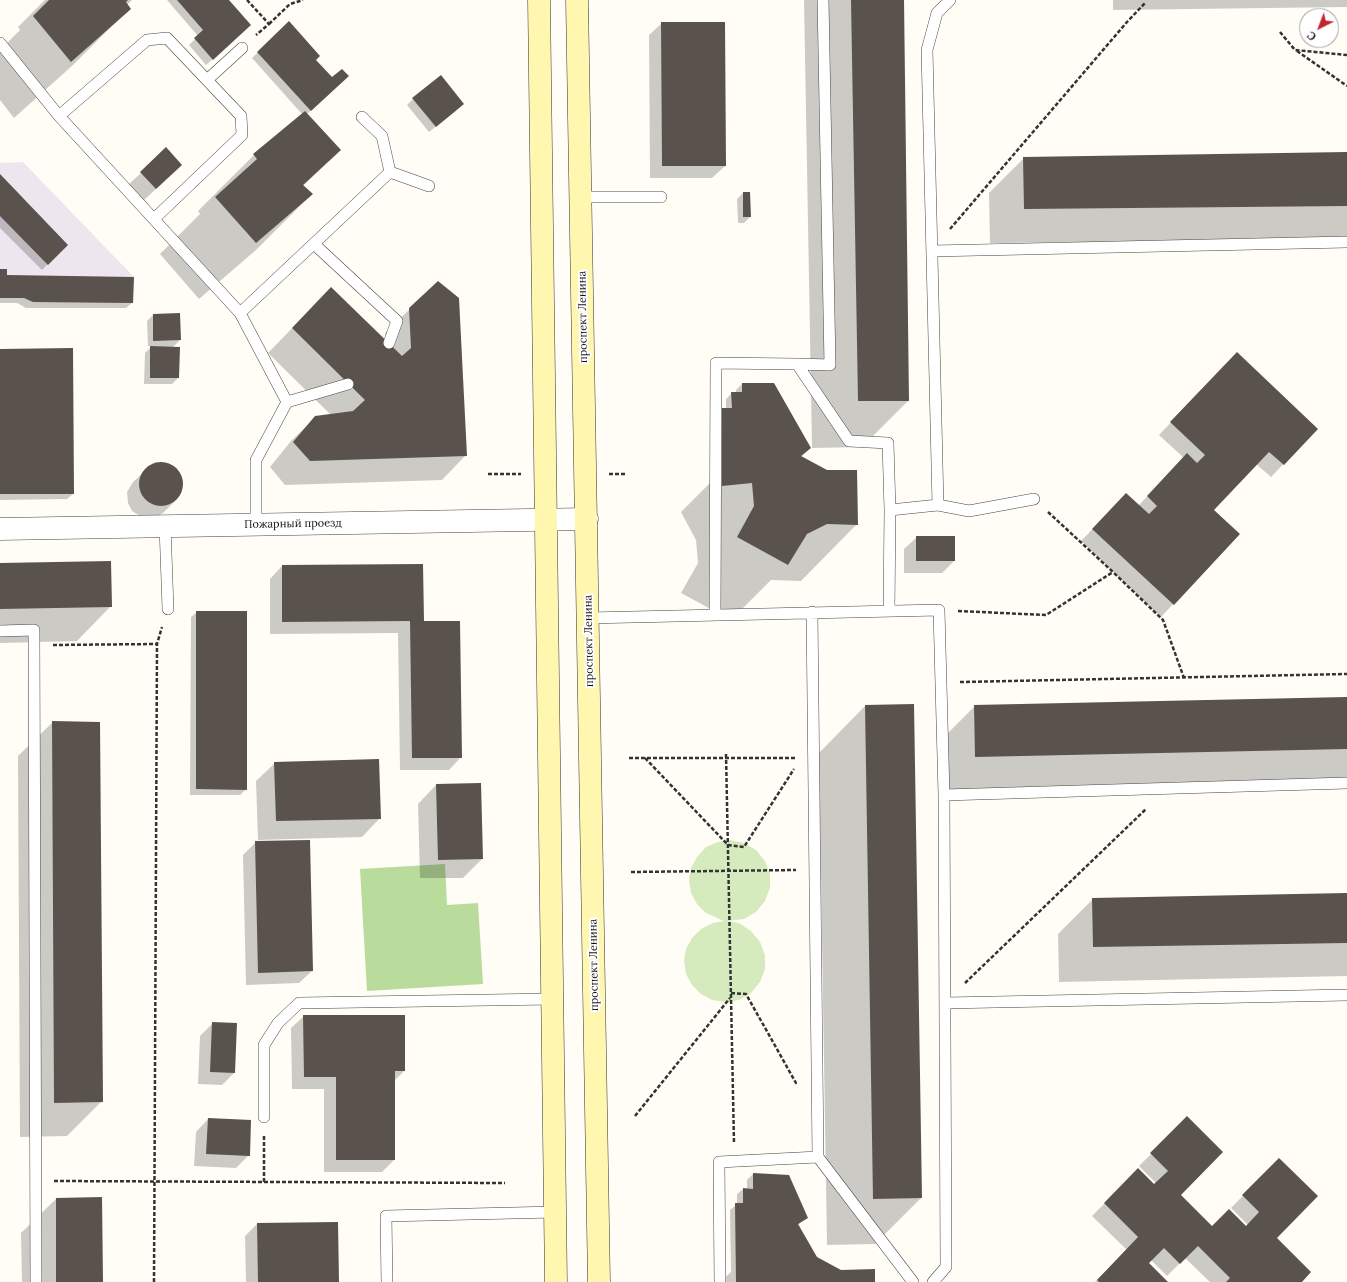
<!DOCTYPE html>
<html>
<head>
<meta charset="utf-8">
<style>
  body { margin:0 }
  #map { position:relative; width:1347px; height:1282px; overflow:hidden; background:#fffdf5; font-family:Lora,serif }
  canvas { display:block }
  .north { position:absolute; left:1299px; top:8px; width:40px; height:40px; box-sizing:border-box; background:#fff; border:1px solid #a0a0a0; border-radius:50%; rotate:222deg; font-size:11px; font-weight:700; line-height:16px; text-align:center; color:#111 }
  .north::after { content:''; display:block; margin:auto; width:14px; height:18px; background:#c4262e; clip-path:polygon(50% 0,100% 100%,50% 72%,0 100%) }
</style>
</head>
<body>
<div id="map">
<canvas width="1347" height="1282"></canvas>
<div class="north">С</div>
</div>
<script>
const g = document.querySelector('canvas').getContext('2d');
g.lineJoin = 'round';
function fillPath(path, color) {
  g.fillStyle = color;
  g.fill(path, 'evenodd');
}
function poly(rows) {
  const path = new Path2D();
  for (const r of rows) {
    if (r.length === 3) {
      path.moveTo(r[0] + r[2], r[1]);
      path.arc(r[0], r[1], r[2], 0, 2 * Math.PI);
      continue;
    }
    path.moveTo(r[0], r[1]);
    for (let i = 2; i < r.length; i += 2) path.lineTo(r[i], r[i + 1]);
  }
  return path;
}
function trace(path, color, width, dash) {
  g.strokeStyle = color;
  g.lineWidth = width;
  g.lineCap = dash ? 'butt' : 'round';
  g.setLineDash(dash || []);
  g.stroke(path);
}
function write(font, color, halo, rows, align = 'center') {
  g.font = font + ' Lora,serif';
  g.lineWidth = 4;
  g.setLineDash([]);
  g.textBaseline = 'middle';
  g.strokeStyle = halo;
  g.fillStyle = color;
  for (const [text, x, y, turn = 0] of rows) {
    g.save();
    g.translate(x, y);
    g.rotate((+turn || 0) * Math.PI / 180);
    g.textAlign = isNaN(turn) ? turn : align;
    if (halo) g.strokeText(text, 0, 0);
    g.fillText(text, 0, 0);
    g.restore();
  }
}
const industrial = poly([
  [23,162,134,277,133,303,33,302,24,298,0,298,0,163]
]);
const green = poly([
  [730,840,744,843,756,850,765,861,770,874,770,888,765,901,756,912,744,919,728,921,739,923,751,931,760,942,765,955,765,969,760,982,751,993,739,1000,725,1002,712,1000,701,994,692,985,686,974,684,961,686,949,692,938,701,929,713,923,724,921,706,913,697,904,691,893,689,880,691,868,697,857,706,847,718,842]
]);
const forest = poly([
  [445,864,447,905,478,903,483,984,367,991,360,869]
]);
const shadow = poly([
  [45,0,132,0,127,5,129,9,73,65,14,118,0,100,0,50,20,30,18,27],
  [167,0,228,0,244,31,206,65,189,45,198,36],
  [804,0,903,0,908,401,862,447,812,448],
  [1113,0,1347,0,1347,7,1113,10],
  [289,22,315,60,332,79,342,81,307,114,340,150,303,186,312,194,256,250,199,299,160,254,200,214,198,211,254,155,302,114,252,58],
  [662,23,725,166,712,178,650,178,649,35],
  [413,99,457,110,429,132,407,105],
  [1347,153,1347,240,990,243,989,193,1024,158],
  [141,173,169,177,143,201,128,185],
  [0,175,66,245,42,270,0,228],
  [743,193,750,217,744,223,738,223,737,199],
  [0,270,6,276,132,303,126,308,26,308,17,303,0,303],
  [331,288,386,342,385,333,410,309,466,455,442,480,285,485,270,467,291,441,316,417,331,415,268,353],
  [153,315,180,340,172,348,178,378,172,384,144,384,145,353,152,346,148,346,147,321],
  [0,350,73,494,67,499,0,500],
  [1224,366,1317,429,1271,477,1256,464,1213,510,1239,534,1161,617,1081,541,1114,507,1138,506,1184,458,1159,435],
  [742,384,810,448,801,457,857,524,801,581,771,580,731,620,681,593,698,563,696,540,681,512,716,477,716,415,722,409,726,409,726,399,732,393,736,393,736,390],
  [155,462,168,463,177,468,183,482,181,492,176,500,163,513,153,519,140,516,132,511,128,503,127,492,133,482],
  [917,537,954,561,942,573,904,573,904,549],
  [0,564,111,606,77,641,0,643],
  [423,565,423,622,461,757,449,770,400,770,398,633,270,634,270,579,282,566],
  [197,612,246,789,240,795,190,795,191,617],
  [1347,698,1347,782,941,791,940,741,975,706],
  [865,706,921,1198,875,1244,827,1245,819,753],
  [53,722,102,1101,67,1136,20,1137,18,756],
  [275,763,380,818,362,837,258,840,256,781],
  [480,784,482,859,463,878,420,878,418,804,436,785],
  [309,841,312,971,299,983,246,985,243,855,256,842],
  [1347,894,1347,976,1059,982,1058,934,1093,899],
  [304,1016,404,1071,394,1081,394,1160,382,1172,324,1172,324,1089,292,1089,291,1028],
  [213,1023,234,1073,222,1085,198,1084,200,1036],
  [1187,1118,1180,1195,1212,1227,1246,1227,1248,1225,1231,1208,1279,1159,1275,1238,1300,1282,1210,1282,1185,1258,1167,1276,1151,1260,1148,1263,1166,1282,1095,1282,1127,1250,1092,1216,1138,1170,1154,1186,1157,1184,1139,1166],
  [208,1119,249,1155,236,1168,194,1166,196,1132],
  [753,1174,807,1217,798,1225,816,1257,840,1271,874,1282,720,1282,731,1272,730,1210,737,1204,737,1194,743,1189,747,1189,747,1180],
  [56,1199,102,1282,22,1282,21,1233],
  [257,1224,338,1282,246,1282,245,1236]
]);
const building = poly([
  [49,0,128,0,126,2,131,9,71,62,33,16],
  [177,0,229,0,251,25,213,60,194,38,203,30],
  [851,0,904,0,909,401,858,401],
  [289,21,320,56,316,60,332,77,342,69,349,76,311,111,257,52],
  [661,22,725,22,726,166,662,166],
  [441,75,464,104,436,127,412,98],
  [305,111,341,150,303,185,313,194,256,243,215,197,257,159,253,154],
  [166,147,182,165,156,189,140,172],
  [1347,152,1347,206,1024,209,1023,157],
  [0,174,68,245,48,265,0,216],
  [743,192,750,192,751,217,743,217],
  [0,269,7,269,7,275,134,277,133,303,33,302,24,298,0,298],
  [438,281,459,298,467,456,310,461,293,442,315,416,353,411,365,400,292,328,331,287,402,356,411,348,409,308],
  [180,313,181,340,153,341,153,314],
  [150,346,180,347,179,378,150,378],
  [73,348,74,494,0,494,0,349],
  [1237,352,1318,429,1284,465,1269,452,1214,510,1240,534,1174,605,1092,529,1126,493,1149,514,1157,506,1147,496,1187,453,1197,463,1205,455,1170,422],
  [742,383,774,383,811,448,801,456,827,470,857,470,858,525,827,524,807,534,788,565,737,537,754,506,752,483,722,486,722,408,732,408,731,392,742,392],
  [161,484,22],
  [916,536,955,536,955,561,916,561],
  [111,561,112,607,0,609,0,563],
  [423,564,424,621,460,621,462,758,412,758,410,621,282,622,282,565],
  [196,611,247,611,247,790,196,789],
  [1347,697,1347,749,975,757,974,705],
  [914,704,922,1198,873,1199,865,705],
  [52,721,100,722,103,1102,54,1103],
  [379,759,381,819,276,821,274,762],
  [481,783,483,859,438,860,436,784],
  [310,840,313,971,258,973,255,841],
  [1347,893,1347,943,1093,947,1092,898],
  [303,1015,405,1015,405,1071,395,1071,395,1160,336,1160,336,1077,304,1077],
  [212,1022,237,1023,235,1073,210,1072],
  [1187,1116,1223,1152,1181,1195,1212,1226,1229,1209,1246,1226,1259,1212,1242,1195,1279,1158,1318,1196,1277,1238,1311,1272,1302,1282,1226,1282,1230,1278,1198,1246,1180,1264,1164,1248,1149,1263,1168,1282,1099,1282,1097,1280,1138,1237,1104,1203,1138,1168,1154,1184,1168,1171,1150,1153],
  [208,1118,251,1120,250,1156,206,1154],
  [753,1173,789,1175,808,1218,798,1224,817,1257,841,1270,875,1269,875,1282,736,1282,735,1203,743,1203,743,1188,753,1189],
  [102,1197,103,1282,56,1282,56,1198],
  [338,1222,339,1282,258,1282,257,1223]
]);
const path = poly([
  [247,0,269,24,256,35],
  [269,24,290,4,303,0],
  [1280,32,1295,50,1347,55],
  [1297,51,1347,86],
  [950,229,1127,22,1145,3],
  [488,474,521,474],
  [609,474,625,474],
  [1048,512,1113,572,1163,620,1184,678],
  [958,611,1046,615,1113,572],
  [53,645,157,644],
  [960,682,1347,674],
  [726,754,734,1143],
  [629,758,795,758],
  [645,758,728,845,744,847,794,769],
  [631,872,796,870],
  [965,983,1146,809],
  [731,993,746,994,796,1083,798,1083],
  [635,1116,730,998],
  [54,1181,505,1183],
  [264,1182,264,1134],
  [154,1282,157,644,162,627]
]);
const service = poly([
  [0,43,59,116,240,313],
  [207,80,242,48],
  [59,116,147,40,167,38,241,116,242,135,154,219],
  [362,117,382,136,390,172],
  [581,197,661,197],
  [314,244,397,321,389,343],
  [932,251,1347,242],
  [797,364,830,365,823,0],
  [287,402,348,384],
  [938,505,969,511,1034,499],
  [890,510,938,505,927,50,937,13,950,0],
  [256,525,256,460,287,402,240,313,390,172,429,186],
  [165,526,168,609],
  [812,612,818,1157],
  [715,614,716,363,797,364,849,441,888,443,890,510,889,611],
  [588,618,939,610,944,795],
  [0,631,34,630,36,1282],
  [945,1003,1347,995],
  [264,1117,264,1045,278,1023,299,1003,552,999],
  [387,1282,386,1216,555,1212],
  [720,1282,719,1162,818,1157,913,1282],
  [933,1282,946,1267,944,795,1347,783]
]);
const minor = poly([
  [0,529,587,519]
]);
const secondary = poly([
  [539,0,556,1282],
  [577,0,599,1282]
]);
const streetNames = [
  ["проспект Ленина",583,317,-91],
  ["Пожарный проезд",293,524,-1],
  ["проспект Ленина",589,641,-91],
  ["проспект Ленина",594,965,-91]
];
fillPath(industrial, '#eee6ef');
fillPath(green, '#d5ebbd');
fillPath(forest, '#b9dc9c');
fillPath(shadow, '#0003');
fillPath(building, '#5a524d');
trace(service, '#444', 12);
trace(minor, '#444', 23);
trace(secondary, '#333', 23);
trace(path, '#333', 2.5, [4, 2]);
trace(service, '#fff', 11);
trace(minor, '#fff', 22);
trace(secondary, '#fff6b0', 22);
write('11px', '#111', '#fff', streetNames);
</script>
</body>
</html>
